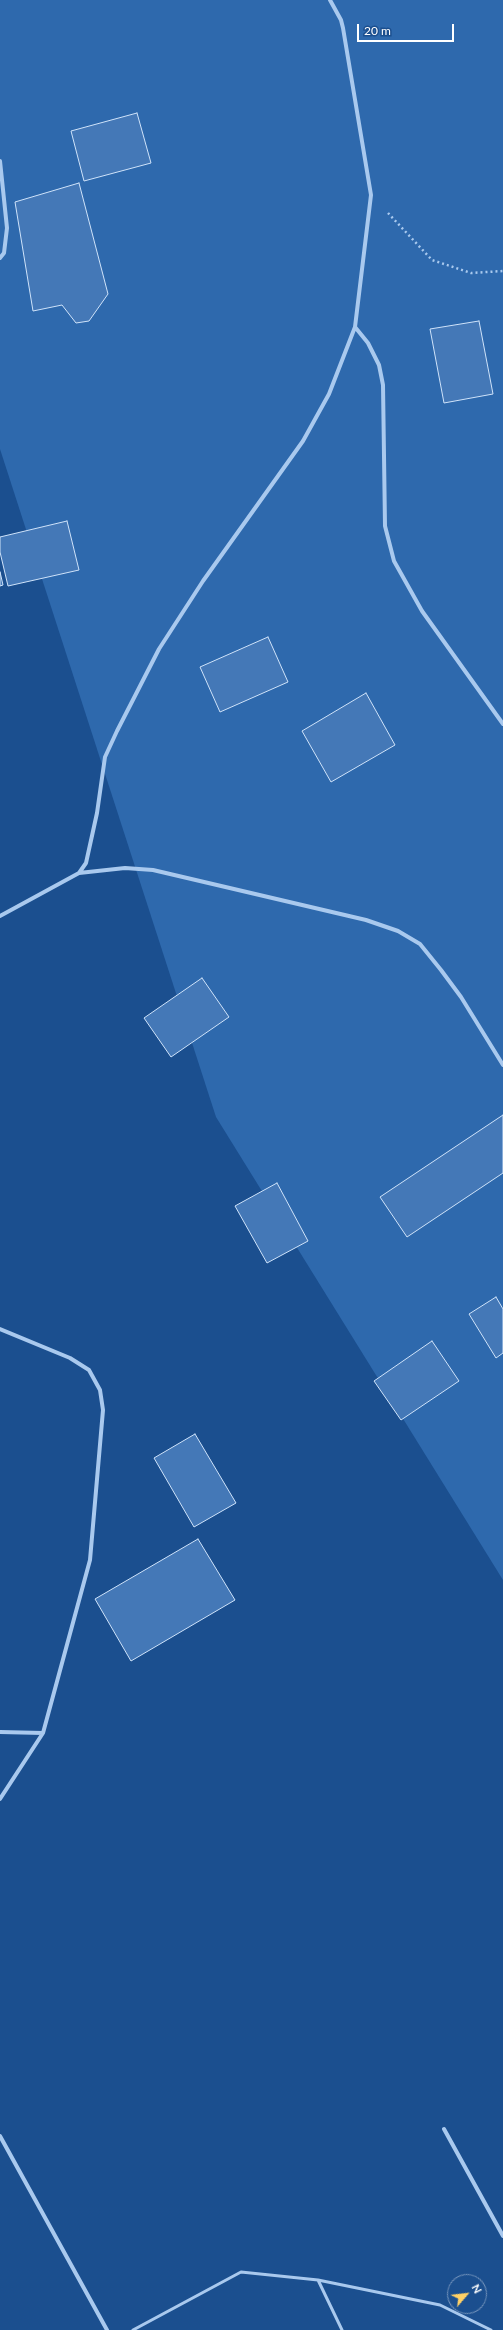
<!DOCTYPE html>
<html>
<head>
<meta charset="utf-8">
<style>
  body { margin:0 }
  #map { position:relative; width:503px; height:2330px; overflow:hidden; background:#1b4f8f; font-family:Lato,sans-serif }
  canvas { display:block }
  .north { position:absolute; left:447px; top:2274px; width:40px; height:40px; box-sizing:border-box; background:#1b4f8f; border:1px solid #7695bc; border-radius:50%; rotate:62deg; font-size:11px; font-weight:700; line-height:16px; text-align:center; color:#fff }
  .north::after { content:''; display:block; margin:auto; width:14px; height:18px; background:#ffd166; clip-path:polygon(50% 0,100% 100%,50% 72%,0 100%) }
  .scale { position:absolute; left:357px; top:24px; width:97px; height:18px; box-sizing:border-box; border:2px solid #fff; border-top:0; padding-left:5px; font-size:12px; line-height:14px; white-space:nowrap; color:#fff; -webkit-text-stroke:3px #1b4f8f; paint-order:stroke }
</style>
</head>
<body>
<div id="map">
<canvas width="503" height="2330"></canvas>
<div class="north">N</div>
<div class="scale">20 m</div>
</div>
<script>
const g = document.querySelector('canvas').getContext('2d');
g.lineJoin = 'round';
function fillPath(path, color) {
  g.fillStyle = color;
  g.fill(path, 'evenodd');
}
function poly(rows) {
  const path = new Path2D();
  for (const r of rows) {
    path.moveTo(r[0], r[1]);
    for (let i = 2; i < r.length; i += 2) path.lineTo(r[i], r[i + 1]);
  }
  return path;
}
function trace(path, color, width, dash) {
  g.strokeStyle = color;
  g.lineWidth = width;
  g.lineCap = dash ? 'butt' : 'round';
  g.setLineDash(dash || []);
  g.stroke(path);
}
const green = poly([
  [0,0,503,0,503,1580,216,1117,0,449]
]);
const building = poly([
  [137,113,151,163,84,181,71,131,137,113],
  [79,183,108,294,89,321,76,323,62,305,33,311,15,202,79,183],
  [479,321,493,394,444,403,430,329,479,321],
  [67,521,79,570,8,586,0,552,0,537,67,521],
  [0,572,3,585,0,586,0,572],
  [268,637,288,682,220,712,200,667,268,637],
  [366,693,395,745,331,782,302,731,366,693],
  [202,978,229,1017,171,1057,144,1018,202,978],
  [503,1115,503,1173,407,1237,380,1197,503,1115],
  [277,1183,308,1241,267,1263,235,1206,277,1183],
  [496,1297,503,1309,503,1353,496,1358,469,1314,496,1297],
  [432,1341,459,1381,401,1420,374,1381,432,1341],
  [195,1434,236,1503,194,1527,154,1458,195,1434],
  [198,1539,235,1600,131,1661,95,1599,198,1539]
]);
const path = poly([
  [388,213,432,260,471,273,503,271]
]);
const service = poly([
  [318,2280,342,2330],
  [133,2330,241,2272,318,2280,440,2305,491,2330]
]);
const minor = poly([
  [0,161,7,228,4,253,0,258],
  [355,327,368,343,379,365,383,385,385,526,394,561,422,611,503,724],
  [79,873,125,868,153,870,366,920,398,931,420,944,441,970,461,997,503,1065],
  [0,916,79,873,86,863,97,813,105,757,117,731,159,649,203,581,303,441,329,394,355,327,371,195,343,28,341,20,330,0],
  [0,1329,70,1358,89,1370,100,1390,103,1410,90,1560,43,1733,0,1799],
  [0,1732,43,1733],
  [444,2129,503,2236],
  [0,2136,107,2330]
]);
fillPath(green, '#2e69ad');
fillPath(building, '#4478b7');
trace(building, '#cfe3fa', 1);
trace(path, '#a9c9ee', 2.5, [2, 3]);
trace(service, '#a9c9ee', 3);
trace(minor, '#a9c9ee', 4);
</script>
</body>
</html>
